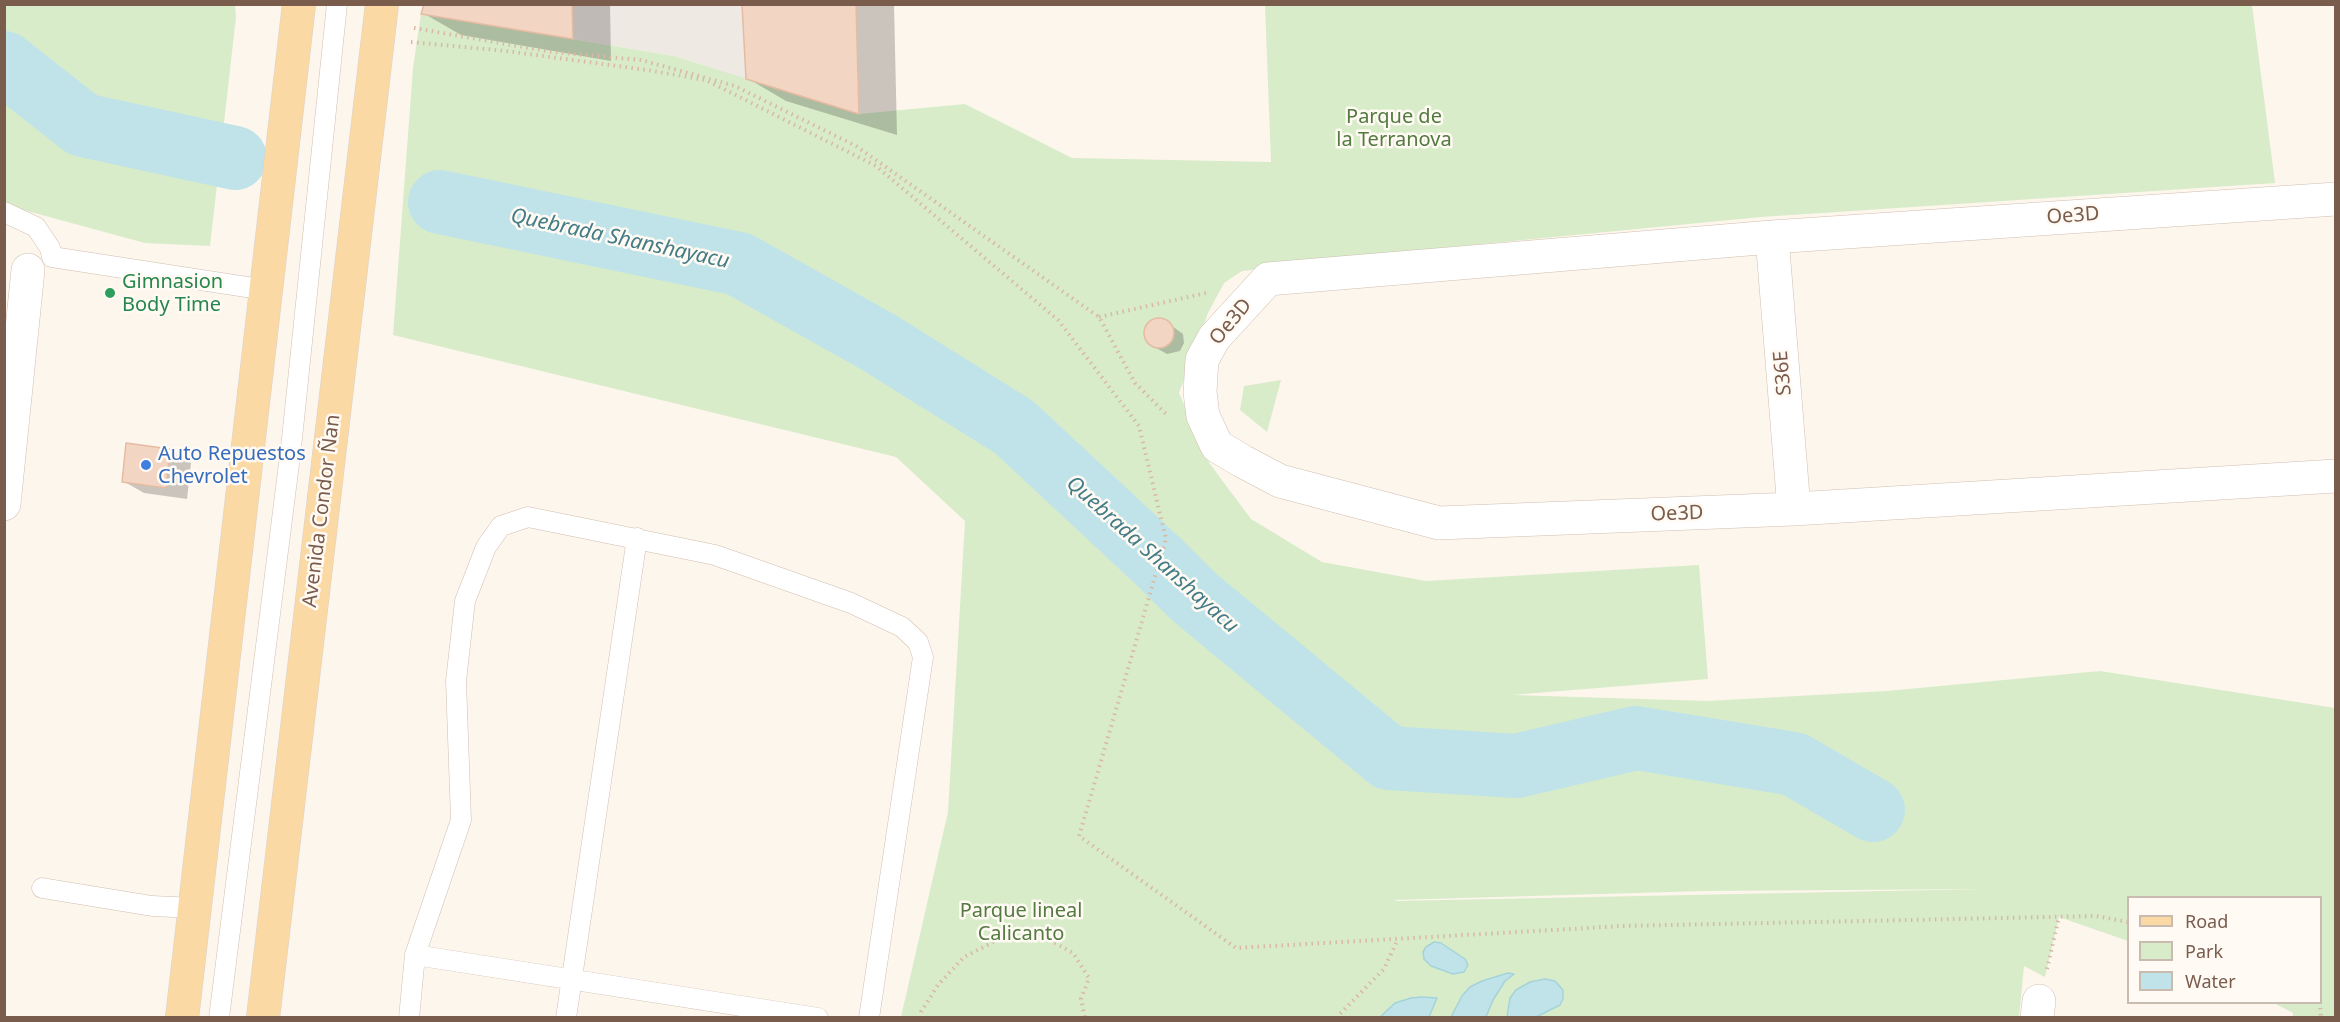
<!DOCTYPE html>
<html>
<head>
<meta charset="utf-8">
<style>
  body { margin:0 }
  #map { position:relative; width:2340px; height:1022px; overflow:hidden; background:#fdf6ec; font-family:"Noto Sans",sans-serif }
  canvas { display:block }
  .frame { position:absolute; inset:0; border:6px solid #7a5c4d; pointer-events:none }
  .legend { position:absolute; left:2127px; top:896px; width:195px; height:108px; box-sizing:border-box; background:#fffaf3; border:2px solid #cabbb1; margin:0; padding:8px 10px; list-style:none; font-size:18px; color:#7a5c4d }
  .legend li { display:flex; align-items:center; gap:12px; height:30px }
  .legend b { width:30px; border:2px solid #cabbb1 }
</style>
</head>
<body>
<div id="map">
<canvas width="2340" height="1022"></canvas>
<div class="frame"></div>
<ul class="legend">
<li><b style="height:8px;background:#fbd9a5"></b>Road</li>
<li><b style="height:16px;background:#d8ecc9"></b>Park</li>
<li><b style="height:16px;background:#bfe3e8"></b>Water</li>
</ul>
</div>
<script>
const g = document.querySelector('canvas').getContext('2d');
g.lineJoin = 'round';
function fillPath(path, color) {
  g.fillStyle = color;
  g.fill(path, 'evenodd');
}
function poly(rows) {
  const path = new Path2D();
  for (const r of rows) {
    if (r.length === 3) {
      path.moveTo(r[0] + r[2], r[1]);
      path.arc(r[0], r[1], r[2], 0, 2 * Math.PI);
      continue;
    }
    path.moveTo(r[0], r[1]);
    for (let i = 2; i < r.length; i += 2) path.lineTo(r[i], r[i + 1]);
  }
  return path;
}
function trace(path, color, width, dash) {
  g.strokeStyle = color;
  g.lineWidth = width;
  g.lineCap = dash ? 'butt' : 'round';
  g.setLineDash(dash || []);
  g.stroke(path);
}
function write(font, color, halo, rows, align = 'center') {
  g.font = font + ' "Noto Sans",sans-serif';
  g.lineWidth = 5;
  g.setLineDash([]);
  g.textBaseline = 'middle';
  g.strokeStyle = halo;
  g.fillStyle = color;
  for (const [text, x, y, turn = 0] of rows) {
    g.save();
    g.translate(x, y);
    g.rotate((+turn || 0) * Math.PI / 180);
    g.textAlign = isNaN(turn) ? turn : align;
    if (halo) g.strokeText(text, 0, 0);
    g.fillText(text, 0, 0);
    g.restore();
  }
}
const industrial = poly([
  [572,5,742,5,746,79,674,56,573,39]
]);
const green = poly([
  [5,5,235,5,236,17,210,246,145,243,16,208,5,203],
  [1265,5,2252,5,2275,183,1761,217,1420,250,1242,271,1224,283,1208,313,1179,393,1210,464,1251,519,1322,562,1426,581,1699,565,1708,679,1512,695,1708,701,1887,691,2100,671,2335,708,2335,1017,2293,1017,2293,1013,2274,1003,2320,1002,2320,898,2128,898,2128,941,2059,917,2045,977,2024,966,2019,1017,901,1017,948,812,965,521,896,457,393,335,413,68,421,14,674,56,859,114,965,104,1072,158,1271,162],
  [1983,889,1396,901,1395,900,1705,891],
  [1281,380,1267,432,1240,410,1244,386]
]);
const water = poly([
  [1434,942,1441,943,1465,959,1468,965,1464,972,1453,974,1431,966,1424,959,1423,952,1426,947,1434,942],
  [1508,973,1514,974,1505,981,1493,1000,1486,1017,1451,1017,1462,996,1470,987,1482,981,1508,973],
  [1545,979,1555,981,1563,990,1563,999,1560,1005,1536,1017,1507,1017,1510,998,1516,990,1530,982,1545,979],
  [1422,997,1437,998,1429,1017,1380,1017,1395,1003,1411,998,1422,997]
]);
const shadow = poly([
  [426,4,610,4,611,61,461,35,423,13],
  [744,4,894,4,897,135,786,101,747,78],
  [1157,320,1165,321,1183,334,1184,343,1180,351,1167,354,1151,345,1146,337,1147,328],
  [128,445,170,451,191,463,187,499,144,493,123,481]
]);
const river = poly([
  [4,63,83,125,235,158],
  [440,202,739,264,878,342,1014,427,1160,563,1194,597,1389,758,1516,766,1636,738,1794,764,1873,810]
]);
const building = poly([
  [424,4,572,4,573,39,421,14,424,4],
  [742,4,856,4,859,114,746,79,742,4],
  [1159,333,15],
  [126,443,170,449,166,488,122,482,126,443]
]);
const path = poly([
  [414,28,552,52,641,60,735,86,856,146,1099,317,1135,383,1166,414],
  [411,42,506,51,647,70,706,80,876,166,1058,320,1139,426,1166,539,1079,836,1236,948,1623,926,2096,916,2128,922],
  [1099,317,1206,293],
  [2047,969,2059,917],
  [2320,1002,2321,1018],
  [920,1018,921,1012,938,985,964,957,1003,937,1039,934,1073,953,1089,978,1081,999,1085,1018],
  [1336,1018,1384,969,1398,939]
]);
const lane = poly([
  [4,212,36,227,50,248,52,257,266,290],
  [42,888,152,906,195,908],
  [415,955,818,1018],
  [219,1018,291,448,337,4],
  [409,1018,415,955,461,820,456,681,465,601,486,547,501,526,528,517,715,555,851,603,902,627,918,642,923,657,869,1018],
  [566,1018,637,538]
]);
const street = poly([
  [2336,199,1772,237,1268,279,1214,338,1202,360,1200,392,1203,416,1217,446,1242,461,1280,481,1439,523,1794,509,2336,476],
  [1772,237,1794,509],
  [4,504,28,270],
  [2037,1018,2039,1001]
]);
const primary = poly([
  [182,1018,299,4],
  [263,1018,382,4]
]);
const markers = [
  [110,293,6,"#2e9e5b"],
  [146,465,6,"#3f7fe0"]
];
const parkNames = [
  ["Parque de",1394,117],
  ["la Terranova",1394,140],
  ["Parque lineal",1021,911],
  ["Calicanto",1021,934]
];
const streetNames = [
  ["Oe3D",2073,216,-4],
  ["Oe3D",1231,322,-50],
  ["S36E",1783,373,-95],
  ["Avenida Condor Ñan",322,511,-83],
  ["Oe3D",1677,514,-2]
];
const leisureNames = [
  ["Gimnasion",122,282],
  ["Body Time",122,305]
];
const shopNames = [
  ["Auto Repuestos",158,454],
  ["Chevrolet",158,477]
];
const waterNames = [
  ["Quebrada Shanshayacu",620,239,12],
  ["Quebrada Shanshayacu",1152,555,42]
];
fillPath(industrial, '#efe9e4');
fillPath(green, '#d8ecc9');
fillPath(water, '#bfe3e8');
trace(water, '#a5d3da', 1.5);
fillPath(shadow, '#0003');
trace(river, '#bfe3e8', 64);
fillPath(building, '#f3d5c3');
trace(building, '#e6bba3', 1.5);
trace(lane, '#d1beb0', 21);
trace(street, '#d1beb0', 34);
trace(primary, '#dad1cd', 34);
trace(path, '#d9b8a5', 4, [1.5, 4.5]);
trace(lane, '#fff', 20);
trace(street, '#fff', 33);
trace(primary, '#fbd9a5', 33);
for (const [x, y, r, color] of markers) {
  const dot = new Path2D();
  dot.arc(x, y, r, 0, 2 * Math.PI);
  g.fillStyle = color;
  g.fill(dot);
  trace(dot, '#fffaf3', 2);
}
write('20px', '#537a41', '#fffaf3', parkNames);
write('20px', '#7a5c4d', '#fffaf3', streetNames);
write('20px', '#27864d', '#fffaf3', leisureNames, 'left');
write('20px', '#366cbe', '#fffaf3', shopNames, 'left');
write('italic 21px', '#437c86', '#fffaf3', waterNames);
</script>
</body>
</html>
